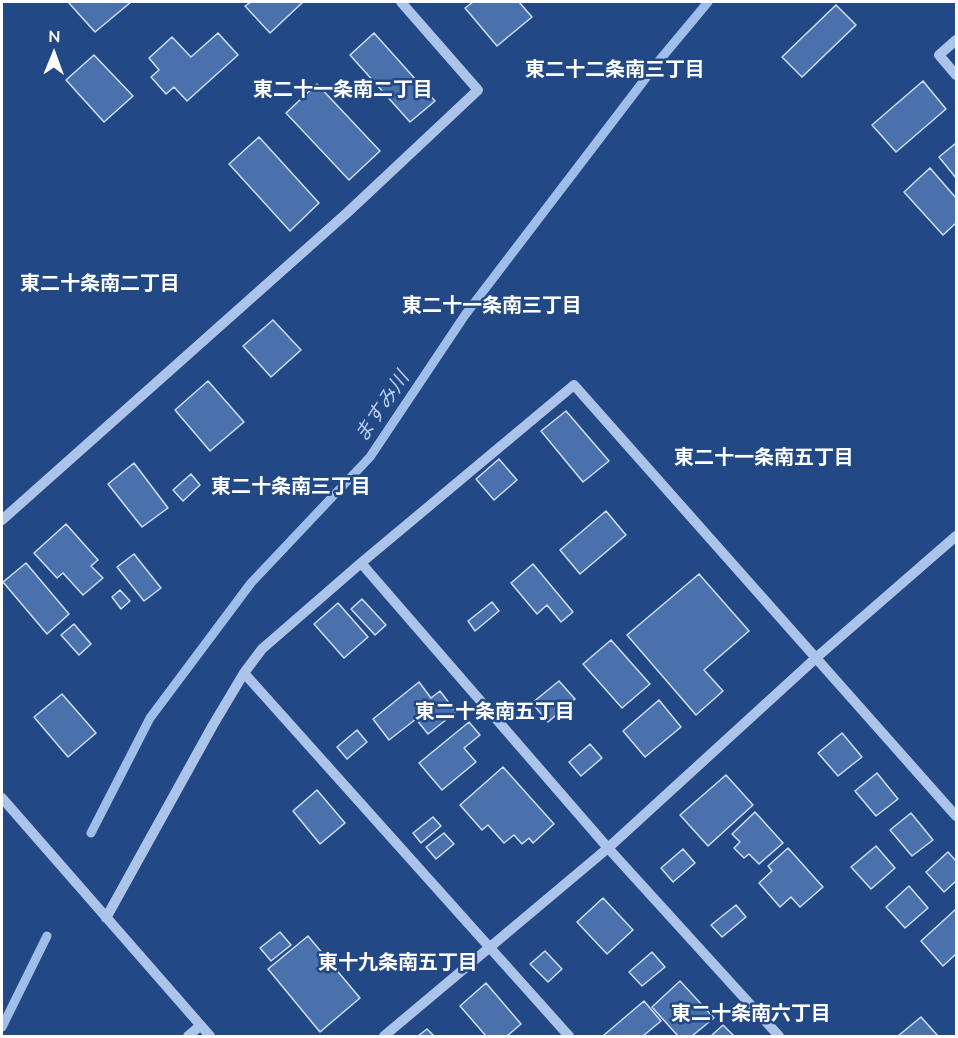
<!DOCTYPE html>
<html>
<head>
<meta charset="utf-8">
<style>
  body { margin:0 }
  #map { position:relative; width:958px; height:1038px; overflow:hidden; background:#224885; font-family:Mulish,sans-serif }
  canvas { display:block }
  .frame { position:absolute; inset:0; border:3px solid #fff; pointer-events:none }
  .north { position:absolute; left:24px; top:24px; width:60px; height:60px; -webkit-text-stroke:4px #224885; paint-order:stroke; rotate:1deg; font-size:16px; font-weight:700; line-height:24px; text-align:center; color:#fff }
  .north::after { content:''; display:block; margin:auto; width:21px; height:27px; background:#fff; clip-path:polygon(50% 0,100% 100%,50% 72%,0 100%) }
</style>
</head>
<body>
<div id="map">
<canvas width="958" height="1038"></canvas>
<div class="frame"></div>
<div class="north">N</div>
</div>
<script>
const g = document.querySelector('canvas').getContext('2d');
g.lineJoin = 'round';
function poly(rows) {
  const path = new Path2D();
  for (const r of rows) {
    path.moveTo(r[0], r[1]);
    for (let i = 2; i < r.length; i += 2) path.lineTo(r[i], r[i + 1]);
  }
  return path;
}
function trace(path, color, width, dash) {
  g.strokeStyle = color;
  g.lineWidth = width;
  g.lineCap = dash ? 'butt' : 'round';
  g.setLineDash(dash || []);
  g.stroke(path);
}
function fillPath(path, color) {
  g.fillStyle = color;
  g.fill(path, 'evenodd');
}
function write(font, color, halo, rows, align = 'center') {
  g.font = font + ' Mulish,"Noto Sans JP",sans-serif';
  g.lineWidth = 5;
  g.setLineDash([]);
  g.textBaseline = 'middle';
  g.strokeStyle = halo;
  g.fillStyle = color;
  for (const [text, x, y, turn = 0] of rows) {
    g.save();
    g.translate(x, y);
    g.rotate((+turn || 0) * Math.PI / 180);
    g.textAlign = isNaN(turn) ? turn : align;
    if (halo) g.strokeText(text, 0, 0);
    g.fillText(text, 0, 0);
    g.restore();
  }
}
const stream = poly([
  [91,833,150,718,251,583,370,457,465,315,658,62,708,2],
  [2,1027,47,936]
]);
const building = poly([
  [68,2,131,2,95,32,68,2],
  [251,2,303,2,270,33,245,6,251,2],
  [473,2,519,2,532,17,497,46,465,8,473,2],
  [836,5,856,25,802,77,782,57,836,5],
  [218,33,238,55,187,101,174,87,166,94,151,77,159,70,149,58,172,37,191,57,218,33],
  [374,33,435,101,410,122,350,55,374,33],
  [94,55,133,96,104,122,66,80,94,55],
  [923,81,946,109,896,152,872,125,923,81],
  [317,84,380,151,349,180,286,113,317,84],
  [259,137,319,203,290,231,229,164,259,137],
  [956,143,956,178,939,157,956,143],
  [930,168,956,198,956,223,943,235,904,192,930,168],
  [273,320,301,350,271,377,243,346,273,320],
  [208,381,244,422,210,451,175,410,208,381],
  [566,411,609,461,583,482,541,431,566,411],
  [499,459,517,480,494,500,476,479,499,459],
  [134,463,168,508,142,527,108,484,134,463],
  [191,474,200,485,183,501,173,490,191,474],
  [606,511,626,535,580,574,560,550,606,511],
  [66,524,98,560,91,566,103,578,83,595,63,573,57,578,34,553,66,524],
  [134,554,161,588,144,601,117,567,134,554],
  [26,563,69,614,47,634,3,582,26,563],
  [533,564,573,612,561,622,547,605,537,614,511,583,533,564],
  [699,574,749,631,704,670,723,691,696,715,627,635,699,574],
  [120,590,130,601,121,609,112,597,120,590],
  [362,599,386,625,375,635,351,609,362,599],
  [492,602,499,611,475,631,468,621,492,602],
  [338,603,368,637,344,658,314,624,338,603],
  [74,624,91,644,79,655,61,635,74,624],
  [611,640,650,684,622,708,583,664,611,640],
  [559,681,575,699,548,722,532,703,559,681],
  [419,682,431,698,440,691,456,712,428,734,416,719,389,740,373,719,419,682],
  [62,694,96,733,68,757,34,717,62,694],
  [659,700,681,727,645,757,623,731,659,700],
  [469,722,480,735,464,748,476,762,442,790,419,763,469,722],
  [357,730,367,742,347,759,337,747,357,730],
  [842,733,862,757,838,776,818,753,842,733],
  [590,744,602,758,581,776,569,762,590,744],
  [503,767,554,824,533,843,529,838,522,844,514,835,504,843,488,825,482,830,460,805,503,767],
  [877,773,898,799,876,816,855,791,877,773],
  [726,775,753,805,708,846,680,815,726,775],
  [317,790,345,823,320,844,293,811,317,790],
  [755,812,783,843,759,864,749,854,744,858,734,848,740,842,732,834,755,812],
  [911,813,933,840,912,856,890,830,911,813],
  [433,817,441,826,421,843,413,833,433,817],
  [444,833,454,844,436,859,426,847,444,833],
  [876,846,895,868,871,889,851,867,876,846],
  [788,848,823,887,800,907,791,897,780,907,759,883,772,871,768,866,788,848],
  [683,849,695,863,673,882,661,868,683,849],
  [948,852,956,861,956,881,944,892,926,872,948,852],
  [909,886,928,908,905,928,886,907,909,886],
  [603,898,633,930,607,954,577,922,603,898],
  [736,905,746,917,722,937,711,925,736,905],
  [956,909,956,954,943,966,921,941,956,909],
  [280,932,291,945,271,961,260,948,280,932],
  [308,936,360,998,320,1032,268,969,308,936],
  [545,951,562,969,548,982,530,964,545,951],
  [652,952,665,967,642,986,629,972,652,952],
  [680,981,714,1018,692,1036,678,1036,652,1007,680,981],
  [486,983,521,1024,507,1036,486,1036,460,1006,486,983],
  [644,1001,661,1021,643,1036,605,1036,604,1035,644,1001],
  [921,1017,938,1036,898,1036,921,1017],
  [723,1025,734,1036,711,1036,723,1025],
  [427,1029,434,1036,418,1036,427,1029]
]);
const minor = poly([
  [956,40,939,55,956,75],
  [2,520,348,212,478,90,401,2],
  [361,563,608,848,779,1036],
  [244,673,569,1036],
  [2,798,210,1036],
  [106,918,213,725,244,673,262,649,361,563,574,385,956,816],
  [188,1036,200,1026],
  [384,1036,608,848,817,657,956,536]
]);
const neighbourhoodNames = [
  ["東二十二条南三丁目",615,70],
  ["東二十一条南二丁目",343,90],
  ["東二十条南二丁目",100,284],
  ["東二十一条南三丁目",492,306],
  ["東二十一条南五丁目",764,458],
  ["東二十条南三丁目",291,487],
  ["東二十条南五丁目",495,712],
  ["東十九条南五丁目",398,963],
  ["東二十条南六丁目",751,1014]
];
const waterNames = [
  ["ますみ川",382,407,-56]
];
trace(stream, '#a0beea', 9);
fillPath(building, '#4b71ad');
trace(building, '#d0dff7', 1.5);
trace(minor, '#acc4e9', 10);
write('bold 20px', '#fff', '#224885', neighbourhoodNames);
write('italic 20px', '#b7cef0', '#224885', waterNames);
</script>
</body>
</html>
